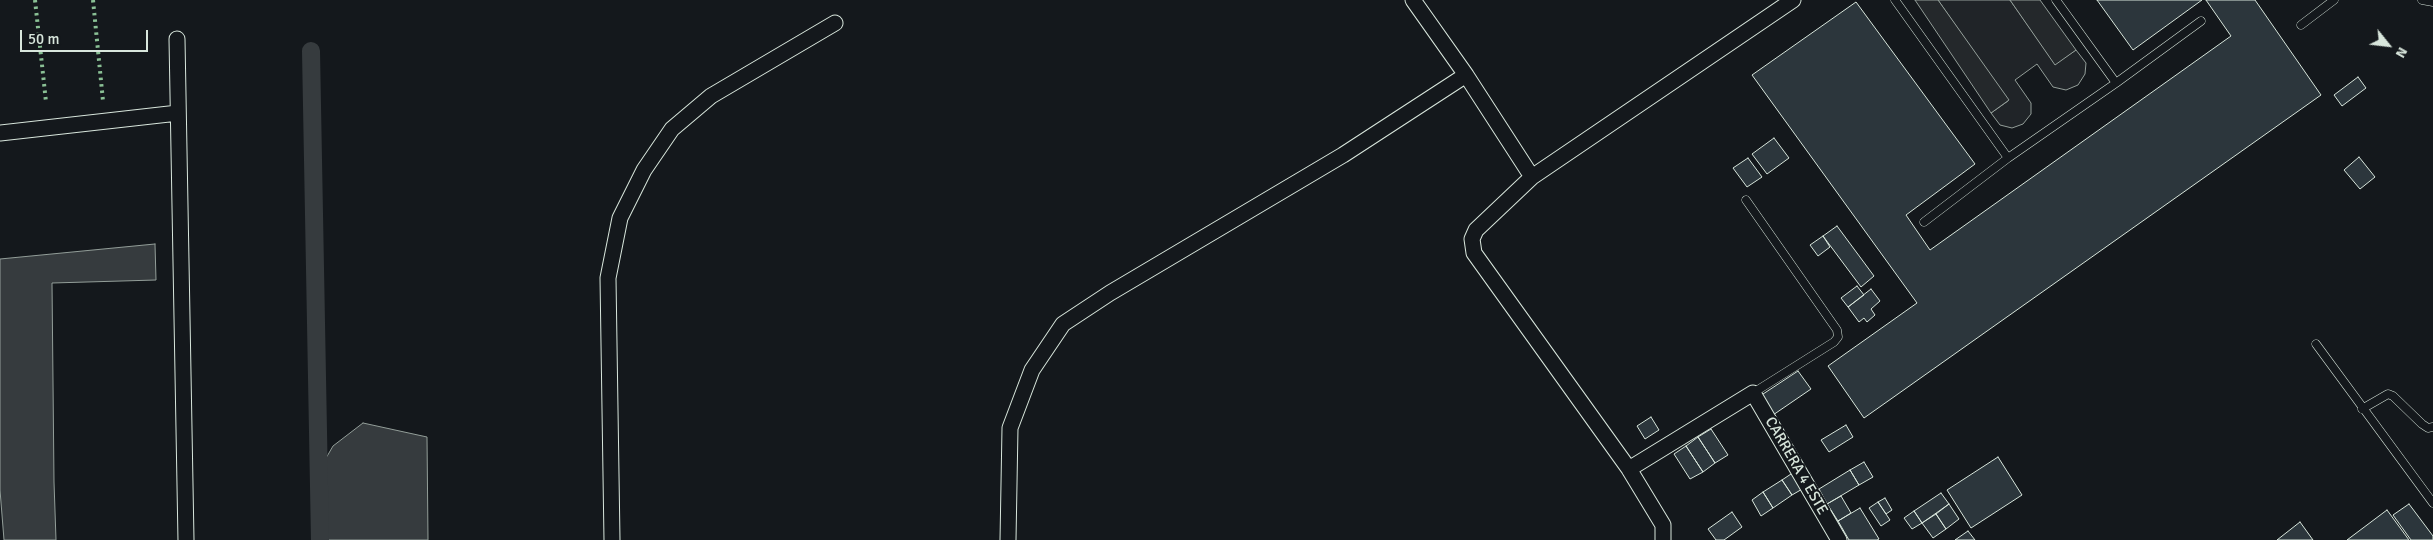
<!DOCTYPE html>
<html>
<head>
<meta charset="utf-8">
<style>
  body { margin:0 }
  #map { position:relative; width:2433px; height:540px; overflow:hidden; background:#14181c; font-family:Signika,sans-serif }
  canvas { display:block }
  .north { position:absolute; left:2363px; top:20px; width:50px; height:50px; -webkit-text-stroke:4px #14181c; paint-order:stroke; rotate:119deg; font-size:14px; font-weight:700; line-height:20px; text-align:center; color:#d8e6dc }
  .north::after { content:''; display:block; margin:auto; width:18px; height:22px; background:#d8e6dc; clip-path:polygon(50% 0,100% 100%,50% 72%,0 100%) }
  .scale { position:absolute; left:20px; top:30px; width:128px; height:22px; box-sizing:border-box; border:2px solid #d8e6dc; border-top:0; padding-left:6px; font-size:15px; line-height:18px; white-space:nowrap; color:#d8e6dc; -webkit-text-stroke:4px #14181c; paint-order:stroke }
</style>
</head>
<body>
<div id="map">
<canvas width="2433" height="540"></canvas>
<div class="north">N</div>
<div class="scale">50 m</div>
</div>
<script>
const g = document.querySelector('canvas').getContext('2d');
g.lineJoin = 'round';
function fillPath(path, color) {
  g.fillStyle = color;
  g.fill(path, 'evenodd');
}
function poly(rows) {
  const path = new Path2D();
  for (const r of rows) {
    path.moveTo(r[0], r[1]);
    for (let i = 2; i < r.length; i += 2) path.lineTo(r[i], r[i + 1]);
  }
  return path;
}
function trace(path, color, width, dash) {
  g.strokeStyle = color;
  g.lineWidth = width;
  g.lineCap = dash ? 'butt' : 'round';
  g.setLineDash(dash || []);
  g.stroke(path);
}
function write(font, color, halo, rows, align = 'center') {
  g.font = font + ' Signika,sans-serif';
  g.lineWidth = 4;
  g.setLineDash([]);
  g.textBaseline = 'middle';
  g.strokeStyle = halo;
  g.fillStyle = color;
  for (const [text, x, y, turn = 0] of rows) {
    g.save();
    g.translate(x, y);
    g.rotate((+turn || 0) * Math.PI / 180);
    g.textAlign = isNaN(turn) ? turn : align;
    if (halo) g.strokeText(text, 0, 0);
    g.fillText(text, 0, 0);
    g.restore();
  }
}
const green = poly([
  [1938,0,2010,0,2055,64,2076,50,2086,63,2085,74,2078,85,2066,90,2053,87,2037,64,2015,80,2031,103,2031,114,2023,124,2012,128,2000,125,1991,113,2008,101,1938,0]
]);
const parking = poly([
  [1915,0,1938,0,2009,100,1991,113,1915,0],
  [2010,0,2040,0,2076,50,2055,65,2010,0]
]);
const water = poly([
  [155,244,156,280,52,283,54,482,56,540,4,540,0,490,0,259,155,244],
  [363,423,427,437,428,540,317,540,318,472,333,446,363,423]
]);
const canal = poly([
  [311,51,320,540]
]);
const building = poly([
  [2097,0,2202,0,2133,50,2097,0],
  [2206,0,2255,0,2321,95,1864,418,1828,366,1917,303,1752,75,1856,2,1975,164,1906,215,1930,250,2231,36,2206,0],
  [2358,77,2366,88,2342,106,2334,95,2358,77],
  [1774,138,1789,158,1767,174,1752,154,1774,138],
  [2359,157,2375,177,2360,189,2344,170,2359,157],
  [1748,158,1762,177,1747,187,1733,168,1748,158],
  [1837,226,1874,276,1861,287,1823,236,1837,226],
  [1823,236,1830,247,1818,256,1810,245,1823,236],
  [1857,286,1864,295,1848,307,1841,298,1857,286],
  [1871,289,1880,301,1871,309,1875,315,1867,322,1864,318,1859,322,1848,307,1871,289],
  [1798,371,1811,389,1773,415,1760,396,1798,371],
  [1651,417,1659,430,1645,439,1637,426,1651,417],
  [1846,425,1853,437,1829,452,1821,440,1846,425],
  [1711,429,1728,455,1715,463,1698,437,1711,429],
  [1698,437,1715,463,1703,472,1686,446,1698,437],
  [1686,446,1703,472,1690,479,1674,454,1686,446],
  [1998,457,2022,495,1971,528,1947,490,1998,457],
  [1864,462,1873,477,1859,485,1850,470,1864,462],
  [1850,470,1859,485,1827,504,1819,489,1850,470],
  [1794,472,1804,488,1792,495,1782,480,1794,472],
  [1782,480,1792,495,1773,508,1763,492,1782,480],
  [1763,492,1773,508,1761,516,1752,500,1763,492],
  [1941,493,1949,504,1922,523,1914,511,1941,493],
  [1841,496,1851,513,1838,521,1827,504,1841,496],
  [1885,498,1892,510,1886,514,1878,502,1885,498],
  [1878,502,1890,520,1881,526,1869,508,1878,502],
  [1949,504,1959,519,1946,529,1936,514,1949,504],
  [2409,504,2433,536,2433,540,2411,540,2393,515,2409,504],
  [1860,508,1879,539,1877,540,1849,540,1838,521,1860,508],
  [2387,510,2409,540,2347,540,2387,510],
  [1914,511,1922,523,1912,529,1904,518,1914,511],
  [1732,512,1742,527,1724,540,1716,540,1708,529,1732,512],
  [1936,514,1946,529,1933,538,1922,523,1936,514],
  [2300,522,2313,540,2277,540,2300,522],
  [1968,531,1975,540,1955,540,1968,531]
]);
const lane = poly([
  [1895,0,2008,158,2116,83,2056,0],
  [2422,0,2433,2],
  [2301,25,2334,0],
  [2116,83,2201,21],
  [1746,200,1837,330,1838,337,1834,342,1753,393],
  [1924,222,2008,158],
  [2316,344,2433,503],
  [2362,409,2388,394,2393,396,2422,424,2428,428,2433,427]
]);
const street = poly([
  [1413,0,1466,75,1532,177],
  [177,39,186,540],
  [0,133,178,113],
  [1629,469,1753,393,1839,540],
  [612,540,608,278,620,218,644,170,672,129,711,96,835,23],
  [1008,540,1010,428,1032,370,1063,324,1110,293,1343,155,1466,75],
  [1663,540,1663,525,1629,469,1474,253,1472,239,1476,230,1532,177,1793,0]
]);
const hedge = poly([
  [35,0,46,102],
  [93,0,103,101]
]);
const streetNames = [
  ["CARRERA 4 ESTE",1796,466,60]
];
fillPath(green, '#202428');
trace(green, '#939e99', 1);
fillPath(parking, '#24282b');
trace(parking, '#939e99', 1);
fillPath(water, '#363b3e');
trace(water, '#939e99', 1);
trace(canal, '#363b3e', 18);
fillPath(building, '#2c363c');
trace(building, '#d8e6dc', 1);
trace(lane, '#d8e6dc', 9);
trace(street, '#d8e6dc', 17);
trace(lane, '#14181c', 8);
trace(street, '#14181c', 15);
trace(hedge, '#8ac095', 4, [2.5, 4]);
write('15px', '#d8e6dc', '#14181c', streetNames);
</script>
</body>
</html>
